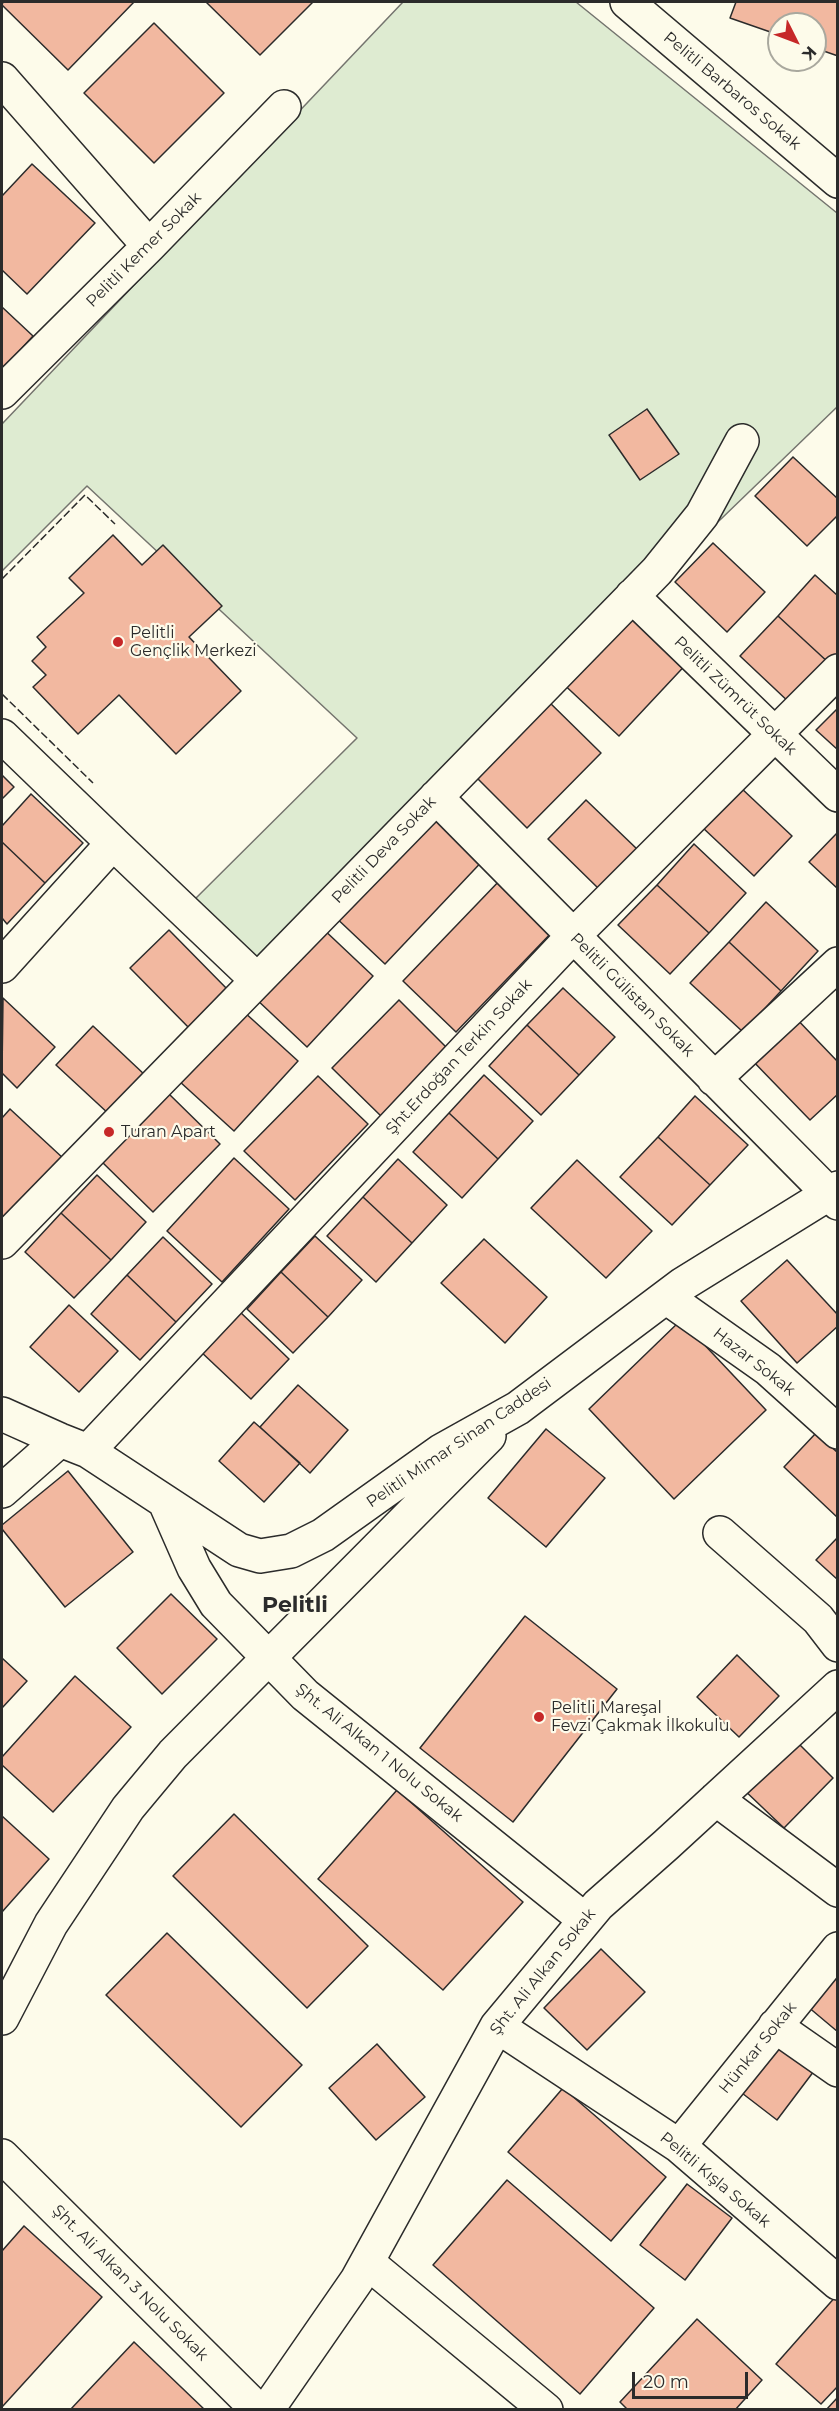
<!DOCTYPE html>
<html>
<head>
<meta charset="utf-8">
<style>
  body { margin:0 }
  #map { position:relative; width:839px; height:2411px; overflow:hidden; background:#fdfbea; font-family:Montserrat,sans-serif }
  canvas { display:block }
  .frame { position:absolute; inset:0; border:3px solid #2b2b2b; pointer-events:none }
  .north { position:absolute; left:767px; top:12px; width:60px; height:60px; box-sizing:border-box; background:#fdfbea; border:2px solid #a9a89e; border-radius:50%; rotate:132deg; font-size:16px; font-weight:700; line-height:24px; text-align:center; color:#2b2b2b }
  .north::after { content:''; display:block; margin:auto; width:21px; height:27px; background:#c62828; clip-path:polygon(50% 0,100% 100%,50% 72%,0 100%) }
  .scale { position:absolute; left:632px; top:2372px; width:116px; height:27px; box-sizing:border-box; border:3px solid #2b2b2b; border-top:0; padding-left:8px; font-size:18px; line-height:21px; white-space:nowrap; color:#2b2b2b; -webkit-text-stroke:4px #fdfbea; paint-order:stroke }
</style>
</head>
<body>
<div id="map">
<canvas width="839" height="2411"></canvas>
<div class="frame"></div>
<div class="north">K</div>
<div class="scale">20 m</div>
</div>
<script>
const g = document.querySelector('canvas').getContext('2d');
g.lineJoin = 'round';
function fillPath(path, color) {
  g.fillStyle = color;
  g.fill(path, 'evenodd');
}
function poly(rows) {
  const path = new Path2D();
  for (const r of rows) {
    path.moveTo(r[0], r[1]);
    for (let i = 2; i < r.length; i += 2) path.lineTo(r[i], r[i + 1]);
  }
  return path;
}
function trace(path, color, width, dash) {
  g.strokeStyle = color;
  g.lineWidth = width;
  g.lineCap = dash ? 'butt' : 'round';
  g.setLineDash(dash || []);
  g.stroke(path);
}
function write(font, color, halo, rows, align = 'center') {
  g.font = font + ' Montserrat,sans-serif';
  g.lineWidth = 4.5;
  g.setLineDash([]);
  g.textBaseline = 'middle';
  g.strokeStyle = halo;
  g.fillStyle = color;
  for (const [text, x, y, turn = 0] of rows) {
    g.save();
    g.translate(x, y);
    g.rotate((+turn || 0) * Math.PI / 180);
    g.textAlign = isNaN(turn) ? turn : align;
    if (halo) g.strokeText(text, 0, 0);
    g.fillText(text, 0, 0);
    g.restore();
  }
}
const green = poly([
  [403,2,576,2,837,213,837,407,258,966,192,902,357,738,87,486,2,571,2,424,403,2]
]);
const building = poly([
  [3,2,134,2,68,70,2,5,3,2],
  [206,2,313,2,260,55,206,2],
  [736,2,838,2,838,56,815,48,815,24,779,24,779,35,730,18,736,2],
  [154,23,224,93,154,163,84,93,154,23],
  [32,164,95,223,27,294,2,270,2,196,32,164],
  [2,307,33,336,2,370,2,307],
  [647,409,679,454,640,480,609,435,647,409],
  [793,457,838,499,838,515,807,546,755,496,793,457],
  [113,535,142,565,163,545,222,606,189,637,241,691,176,754,119,695,78,734,33,687,46,675,32,661,46,647,37,637,84,593,69,578,113,535],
  [713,543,765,592,727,632,675,582,713,543],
  [815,575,838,596,838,656,830,664,778,616,815,575],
  [630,600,692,658,619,736,557,678,630,600],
  [778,616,830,664,792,705,740,656,778,616],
  [545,698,601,753,527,828,471,772,545,698],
  [838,708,838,750,816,730,838,708],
  [2,775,14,787,2,799,2,775],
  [740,787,792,836,754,876,702,827,740,787],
  [31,794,83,843,45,883,2,842,2,826,31,794],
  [586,800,638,850,600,890,548,839,586,800],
  [437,802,490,853,385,964,331,913,437,802],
  [838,832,838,889,809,862,838,832],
  [2,842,45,883,7,924,2,918,2,842],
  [694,844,746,893,709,933,657,885,694,844],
  [503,877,556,928,456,1032,403,981,503,877],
  [657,885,709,933,670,974,618,925,657,885],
  [766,902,818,951,781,991,729,942,766,902],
  [320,926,373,976,307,1047,254,997,320,926],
  [169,930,231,993,192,1031,130,968,169,930],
  [729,942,781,991,743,1032,690,983,729,942],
  [563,988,615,1037,579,1075,527,1025,563,988],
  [3,998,55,1047,17,1088,2,1073,3,998],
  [399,1000,450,1051,383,1118,332,1068,399,1000],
  [243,1011,298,1061,234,1131,179,1081,243,1011],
  [792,1014,838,1062,838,1094,810,1120,748,1056,792,1014],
  [527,1025,579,1075,541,1115,489,1066,527,1025],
  [93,1026,146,1076,110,1115,56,1065,93,1026],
  [484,1075,533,1121,498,1159,449,1113,484,1075],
  [318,1076,368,1124,295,1200,244,1151,318,1076],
  [169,1094,220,1144,153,1212,102,1162,169,1094],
  [695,1096,748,1145,710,1185,658,1137,695,1096],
  [10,1109,64,1159,2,1226,2,1118,10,1109],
  [449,1113,498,1159,462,1198,413,1152,449,1113],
  [658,1137,710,1185,672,1225,620,1177,658,1137],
  [234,1158,289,1209,222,1282,167,1231,234,1158],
  [398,1159,447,1205,412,1243,363,1197,398,1159],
  [577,1160,652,1231,606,1278,531,1208,577,1160],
  [97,1175,146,1222,111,1260,61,1213,97,1175],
  [363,1197,412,1243,376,1282,327,1236,363,1197],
  [61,1213,111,1260,74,1298,25,1252,61,1213],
  [315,1236,362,1280,328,1317,281,1272,315,1236],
  [163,1237,212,1284,176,1322,127,1275,163,1237],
  [484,1239,547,1297,505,1343,441,1283,484,1239],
  [787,1260,838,1315,838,1326,797,1363,741,1301,787,1260],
  [281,1272,328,1317,293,1353,247,1309,281,1272],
  [127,1275,176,1322,140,1360,91,1314,127,1275],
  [69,1305,118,1351,79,1392,30,1347,69,1305],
  [238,1310,289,1359,251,1399,199,1350,238,1310],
  [681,1320,766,1410,674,1499,589,1409,681,1320],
  [298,1385,348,1430,310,1473,260,1427,298,1385],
  [254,1422,300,1463,264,1502,219,1461,254,1422],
  [546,1429,605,1478,546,1547,488,1498,546,1429],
  [816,1433,838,1453,838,1518,784,1467,816,1433],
  [68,1471,133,1552,65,1607,2,1529,2,1525,68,1471],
  [838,1537,838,1580,816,1560,838,1537],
  [171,1594,217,1639,162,1694,117,1648,171,1594],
  [525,1616,617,1689,513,1822,420,1748,525,1616],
  [737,1655,779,1696,739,1737,697,1697,737,1655],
  [2,1658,27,1681,2,1708,2,1658],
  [75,1676,131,1727,53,1812,2,1765,2,1757,75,1676],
  [790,1735,833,1778,784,1828,740,1786,790,1735],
  [397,1790,523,1902,443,1990,318,1879,397,1790],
  [234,1814,368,1946,307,2008,173,1876,234,1814],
  [2,1816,49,1859,2,1912,2,1816],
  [167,1933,302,2065,241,2127,106,1995,167,1933],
  [601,1949,645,1992,587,2050,544,2008,601,1949],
  [838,1972,838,2032,807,2006,838,1972],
  [778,2037,817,2067,777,2120,738,2090,778,2037],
  [377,2044,425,2097,376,2140,329,2088,377,2044],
  [563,2088,666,2177,611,2241,508,2152,563,2088],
  [507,2180,654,2308,580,2394,433,2265,507,2180],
  [687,2184,732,2218,685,2280,640,2245,687,2184],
  [24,2226,102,2297,2,2407,2,2251,24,2226],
  [837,2295,838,2386,821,2404,776,2364,837,2295],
  [697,2319,762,2380,735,2410,628,2410,620,2402,697,2319],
  [134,2342,205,2410,70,2410,134,2342],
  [838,2397,838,2410,826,2410,838,2397]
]);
const minor = poly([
  [627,2,838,181],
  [2,79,149,246],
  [2,392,149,246,284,107],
  [632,596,838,795],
  [2,736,113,843,2,966],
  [436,797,838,1203],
  [113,843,257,980],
  [714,1079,838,964],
  [2,1242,657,571,702,515,742,441],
  [666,1297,768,1369,838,1432],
  [2,1414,60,1440,88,1451,239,1550,260,1556,291,1551,323,1535,441,1451,518,1408,683,1284,838,1188],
  [88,1451,573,936,838,671],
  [2,1491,60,1440],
  [165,1502,194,1568,216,1604,305,1695,585,1920],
  [720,1533,818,1619,838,1645],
  [716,1799,838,1890],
  [2,2018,51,1924,128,1808,173,1754,489,1436],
  [497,2026,679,2146,838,2283],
  [775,2026,838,2070],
  [679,2146,838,1949],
  [2,2156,258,2410],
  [367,2262,546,2410],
  [267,2410,357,2280,497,2026,598,1905,666,1845,838,1687]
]);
const fence = poly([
  [2,579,85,495,115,524],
  [2,694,93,783]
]);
const markers = [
  [118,642,6,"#c62828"],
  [109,1132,6,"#c62828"],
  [539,1717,6,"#c62828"]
];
const streetNames = [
  ["Pelitli Barbaros Sokak",732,91,40],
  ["Pelitli Kemer Sokak",144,250,-45],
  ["Pelitli Zümrüt Sokak",735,696,44],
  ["Pelitli Deva Sokak",384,850,-46],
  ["Pelitli Gülistan Sokak",632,995,45],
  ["Şht.Erdoğan Terkin Sokak",459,1057,-47],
  ["Hazar Sokak",754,1362,38],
  ["Pelitli Mimar Sinan Caddesi",459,1443,-34],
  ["Şht. Ali Alkan 1 Nolu Sokak",379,1753,39],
  ["Şht. Ali Alkan Sokak",543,1972,-51],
  ["Hünkar Sokak",758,2048,-51],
  ["Pelitli Kışla Sokak",715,2180,40],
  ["Şht. Ali Alkan 3 Nolu Sokak",130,2283,45]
];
const poiNames = [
  ["Pelitli",130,633],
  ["Gençlik Merkezi",130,651],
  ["Turan Apart",121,1132],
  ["Pelitli Mareşal",551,1708],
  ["Fevzi Çakmak İlkokulu",551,1726]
];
const districtNames = [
  ["Pelitli",295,1606]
];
fillPath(green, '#deebd1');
trace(green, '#74746e', 1.5);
fillPath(building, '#f2b8a0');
trace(building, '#2b2b2b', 1.5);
trace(minor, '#2b2b2b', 36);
trace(minor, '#fdfbea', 33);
trace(fence, '#2b2b2b', 1.5, [8, 3]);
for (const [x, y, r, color] of markers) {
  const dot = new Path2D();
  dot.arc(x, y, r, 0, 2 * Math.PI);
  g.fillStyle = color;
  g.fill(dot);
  trace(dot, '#fdfbea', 2);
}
write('16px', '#2b2b2b', '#fdfbea', streetNames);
write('16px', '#2b2b2b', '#fdfbea', poiNames, 'left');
write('bold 22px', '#2b2b2b', '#fdfbea', districtNames);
</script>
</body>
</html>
